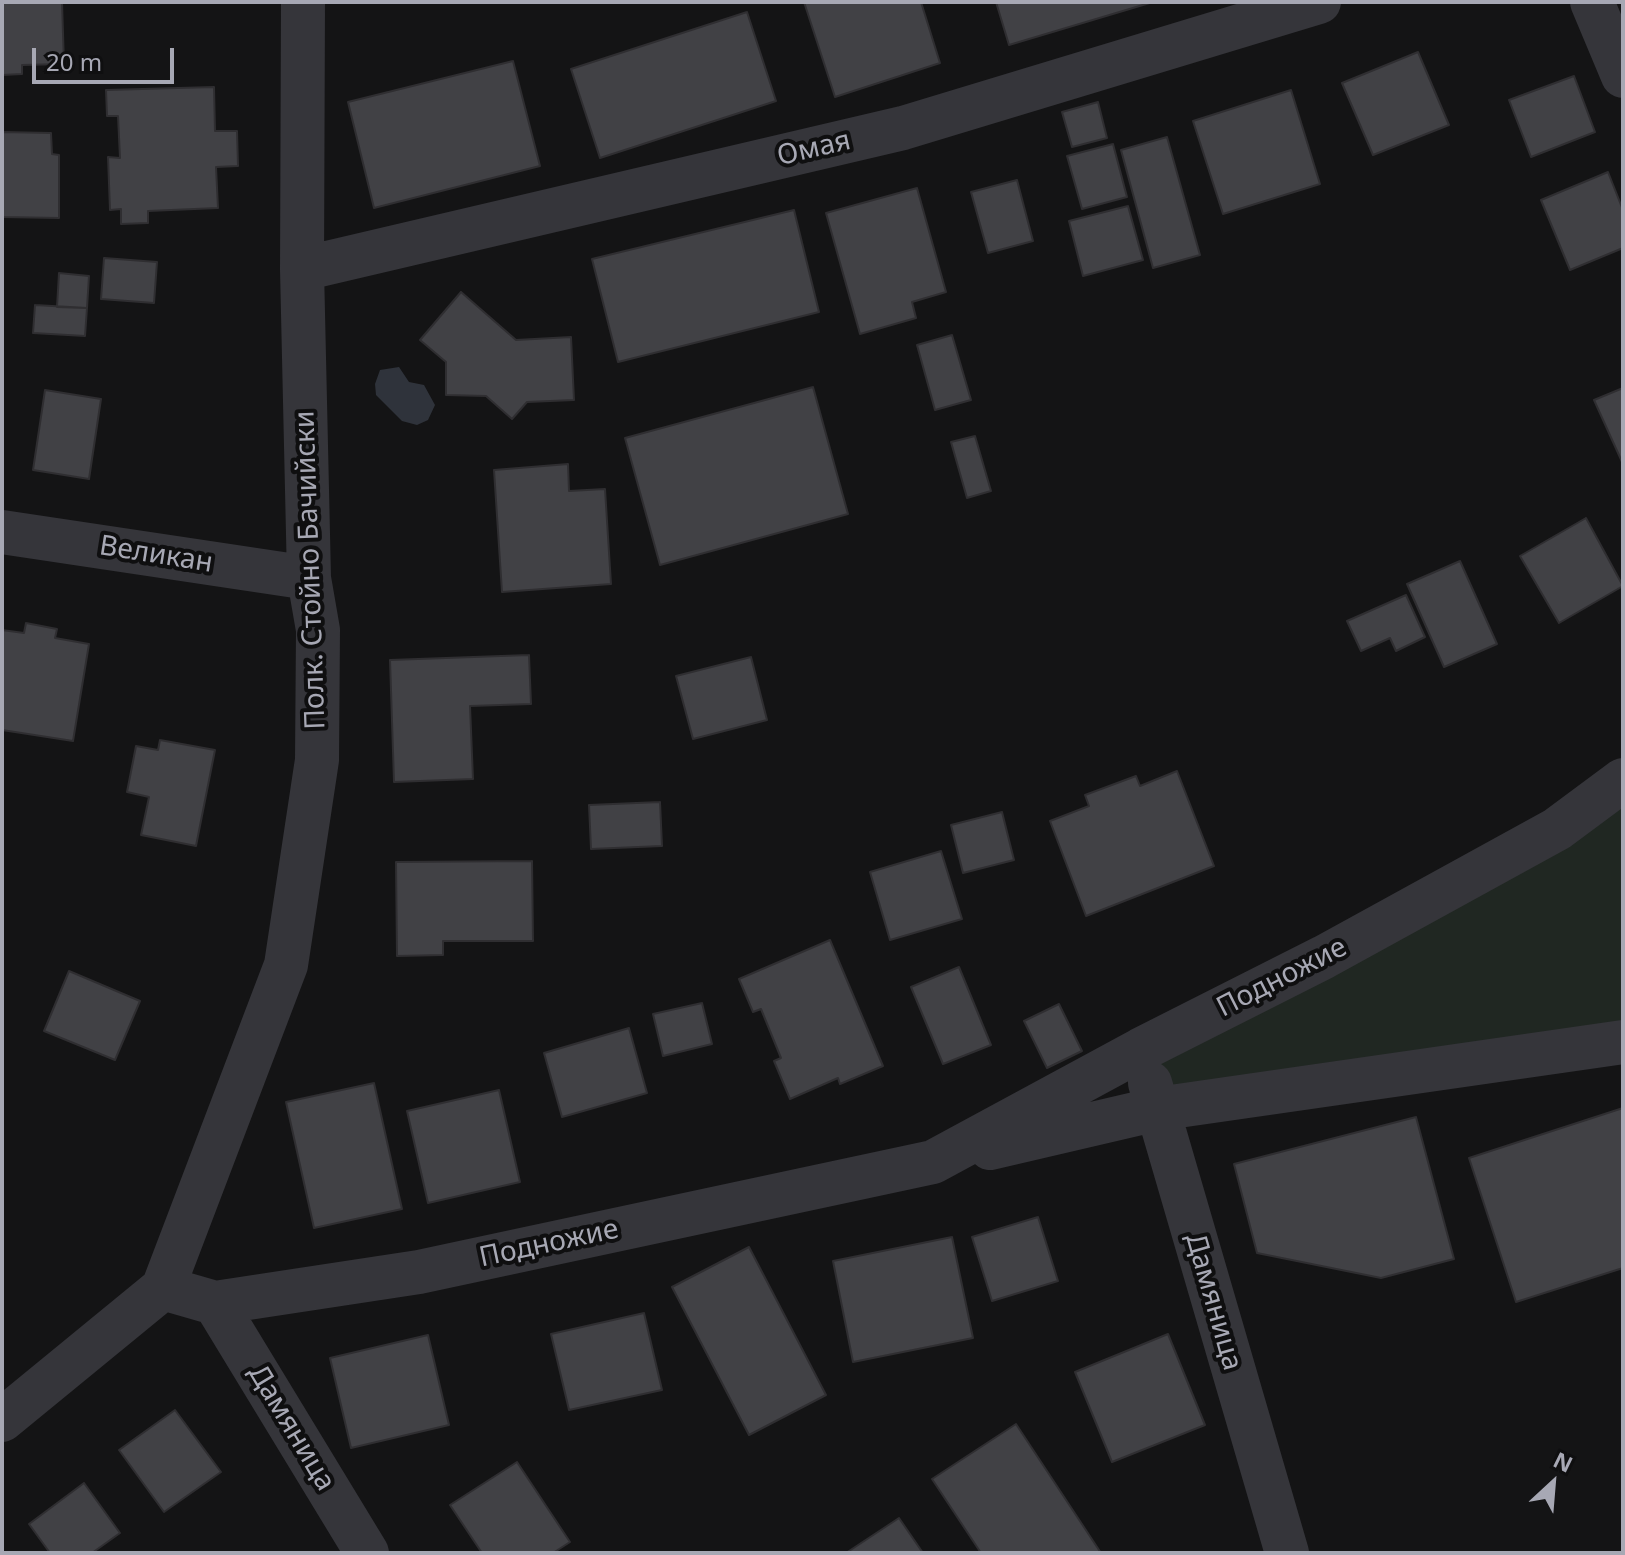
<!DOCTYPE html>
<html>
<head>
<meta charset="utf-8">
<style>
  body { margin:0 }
  #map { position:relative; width:1625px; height:1555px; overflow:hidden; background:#141415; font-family:"Noto Sans",sans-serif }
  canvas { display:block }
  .frame { position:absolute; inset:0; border:4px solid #a7a8b4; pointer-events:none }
  .north { position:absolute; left:1513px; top:1443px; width:80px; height:80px; -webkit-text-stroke:6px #0f0f10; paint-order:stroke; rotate:26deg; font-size:22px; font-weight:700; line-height:32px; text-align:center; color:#a7a8b4 }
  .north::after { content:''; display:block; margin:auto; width:28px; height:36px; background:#a7a8b4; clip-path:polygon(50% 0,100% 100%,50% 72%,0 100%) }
  .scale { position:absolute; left:32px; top:48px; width:142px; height:36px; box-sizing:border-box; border:4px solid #a7a8b4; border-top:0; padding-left:10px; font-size:24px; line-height:28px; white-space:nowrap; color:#a7a8b4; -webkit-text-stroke:6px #0f0f10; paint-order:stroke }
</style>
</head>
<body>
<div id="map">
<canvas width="1625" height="1555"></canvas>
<div class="frame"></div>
<div class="north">N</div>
<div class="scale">20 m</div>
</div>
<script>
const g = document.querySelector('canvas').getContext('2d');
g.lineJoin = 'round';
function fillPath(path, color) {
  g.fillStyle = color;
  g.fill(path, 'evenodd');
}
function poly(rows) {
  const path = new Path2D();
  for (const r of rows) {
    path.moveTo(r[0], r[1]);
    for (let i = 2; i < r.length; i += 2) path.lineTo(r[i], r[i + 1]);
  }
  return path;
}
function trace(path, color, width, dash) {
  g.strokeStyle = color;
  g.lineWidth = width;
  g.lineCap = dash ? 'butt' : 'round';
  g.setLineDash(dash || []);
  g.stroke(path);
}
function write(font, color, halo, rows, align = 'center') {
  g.font = font + ' "Noto Sans",sans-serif';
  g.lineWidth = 8;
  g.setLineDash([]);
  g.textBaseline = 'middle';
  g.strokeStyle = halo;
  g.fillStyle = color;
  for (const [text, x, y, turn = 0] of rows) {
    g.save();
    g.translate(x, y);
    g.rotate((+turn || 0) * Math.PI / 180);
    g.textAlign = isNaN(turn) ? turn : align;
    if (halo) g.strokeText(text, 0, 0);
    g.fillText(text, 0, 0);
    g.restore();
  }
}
const green = poly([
  [1623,780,1623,1042,1157,1109,1140,1050]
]);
const water = poly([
  [399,367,409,382,424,385,435,405,428,420,417,425,402,421,376,395,375,384,380,370]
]);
const building = poly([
  [2,2,62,2,64,64,22,65,22,74,2,75,2,2],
  [804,2,921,2,940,63,835,97,804,2],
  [996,2,1153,2,1009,45,996,2],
  [747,12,776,101,600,158,571,69,747,12],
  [1418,52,1449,125,1373,155,1342,83,1418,52],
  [513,61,540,166,374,208,348,102,513,61],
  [1574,76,1595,132,1531,157,1509,100,1574,76],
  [214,87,215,131,237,131,238,166,216,167,218,208,148,211,148,223,121,224,121,209,110,210,108,157,120,158,118,116,107,116,106,90,214,87],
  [1291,90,1320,184,1223,214,1193,121,1291,90],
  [1098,102,1107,138,1072,147,1062,112,1098,102],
  [2,132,51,133,52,154,59,155,59,218,2,217,2,132],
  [1167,137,1200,255,1153,268,1121,150,1167,137],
  [1113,144,1127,197,1082,209,1067,156,1113,144],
  [1608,172,1623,210,1623,248,1570,270,1541,200,1608,172],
  [1017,180,1033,241,988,253,971,192,1017,180],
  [917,188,946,292,912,302,916,318,860,334,826,213,917,188],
  [1128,206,1143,260,1083,276,1069,221,1128,206],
  [794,210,819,312,618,362,592,259,794,210],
  [104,258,157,262,154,303,101,299,104,258],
  [59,273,89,276,87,308,57,307,59,273],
  [461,292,516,340,571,337,574,400,527,402,512,419,486,396,446,395,446,362,420,340,461,292],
  [35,305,87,308,85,336,33,333,35,305],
  [952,335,971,400,935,410,917,345,952,335],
  [813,387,848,514,660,565,625,438,813,387],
  [1623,388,1623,464,1594,400,1623,388],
  [45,390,101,399,89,479,33,470,45,390],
  [975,436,991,491,967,498,951,442,975,436],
  [568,464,569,491,605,489,611,584,502,592,494,470,568,464],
  [1586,518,1623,586,1559,623,1520,556,1586,518],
  [1460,561,1497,644,1444,667,1407,584,1460,561],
  [1406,595,1425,637,1396,651,1390,638,1361,651,1347,621,1406,595],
  [26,623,57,629,55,638,89,644,73,741,2,730,2,630,24,633,26,623],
  [529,655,531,704,470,706,473,779,394,782,390,660,529,655],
  [751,657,767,720,693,739,676,676,751,657],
  [160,740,215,750,196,846,141,835,149,797,127,792,136,746,158,750,160,740],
  [1177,771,1214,866,1086,916,1050,821,1089,806,1085,795,1136,776,1140,786,1177,771],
  [660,802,662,846,591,849,589,805,660,802],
  [1002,812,1014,860,963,873,951,825,1002,812],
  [941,851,962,919,890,940,870,872,941,851],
  [532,861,533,941,443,941,443,955,397,956,396,862,532,861],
  [830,940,883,1066,840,1084,838,1078,790,1099,774,1061,781,1058,761,1009,753,1012,739,979,830,940],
  [959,967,991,1045,943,1064,911,987,959,967],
  [69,971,140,1001,115,1060,44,1031,69,971],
  [702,1003,712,1044,663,1056,653,1014,702,1003],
  [1059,1004,1082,1051,1047,1068,1024,1021,1059,1004],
  [629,1028,647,1093,562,1117,544,1053,629,1028],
  [374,1083,402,1209,314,1228,286,1102,374,1083],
  [499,1090,520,1182,428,1203,407,1111,499,1090],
  [1623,1108,1623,1268,1516,1302,1469,1158,1623,1108],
  [1416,1117,1454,1259,1381,1278,1257,1253,1234,1164,1416,1117],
  [1038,1217,1058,1281,992,1301,972,1237,1038,1217],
  [952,1237,973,1338,853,1362,833,1261,952,1237],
  [749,1247,826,1395,749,1435,672,1287,749,1247],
  [644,1313,662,1390,569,1410,551,1334,644,1313],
  [1168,1334,1205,1425,1112,1462,1075,1372,1168,1334],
  [428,1335,449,1425,351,1448,330,1358,428,1335],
  [175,1410,221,1472,164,1512,119,1450,175,1410],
  [1016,1424,1101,1553,981,1553,932,1479,1016,1424],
  [517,1462,570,1542,553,1553,482,1553,450,1505,517,1462],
  [84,1483,120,1533,92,1553,50,1553,29,1524,84,1483],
  [899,1518,923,1553,846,1553,899,1518]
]);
const minor = poly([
  [1592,2,1623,76],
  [302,269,903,128,1319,2],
  [2,532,309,578],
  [1150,1083,1287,1553],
  [990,1148,1157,1109,1623,1042],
  [163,1288,215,1303,419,1272,933,1162,1140,1050,1324,957,1557,829,1623,780],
  [215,1303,367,1553],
  [2,1420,163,1288,286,965,317,760,318,630,309,578,302,269,303,2]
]);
const streetNames = [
  ["Омая",814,149,-13],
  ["Великан",156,555,9],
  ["Полк. Стойно Бачийски",311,570,-92],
  ["Подножие",1282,978,-27],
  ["Подножие",549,1244,-12],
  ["Дамяница",1213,1302,74],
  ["Дамяница",291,1428,59]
];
fillPath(green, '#202722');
fillPath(water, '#2f333b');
fillPath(building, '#414145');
trace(building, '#2f2e31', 2);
trace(minor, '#35353a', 44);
write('28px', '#a7a8b4', '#0f0f10', streetNames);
</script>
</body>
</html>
